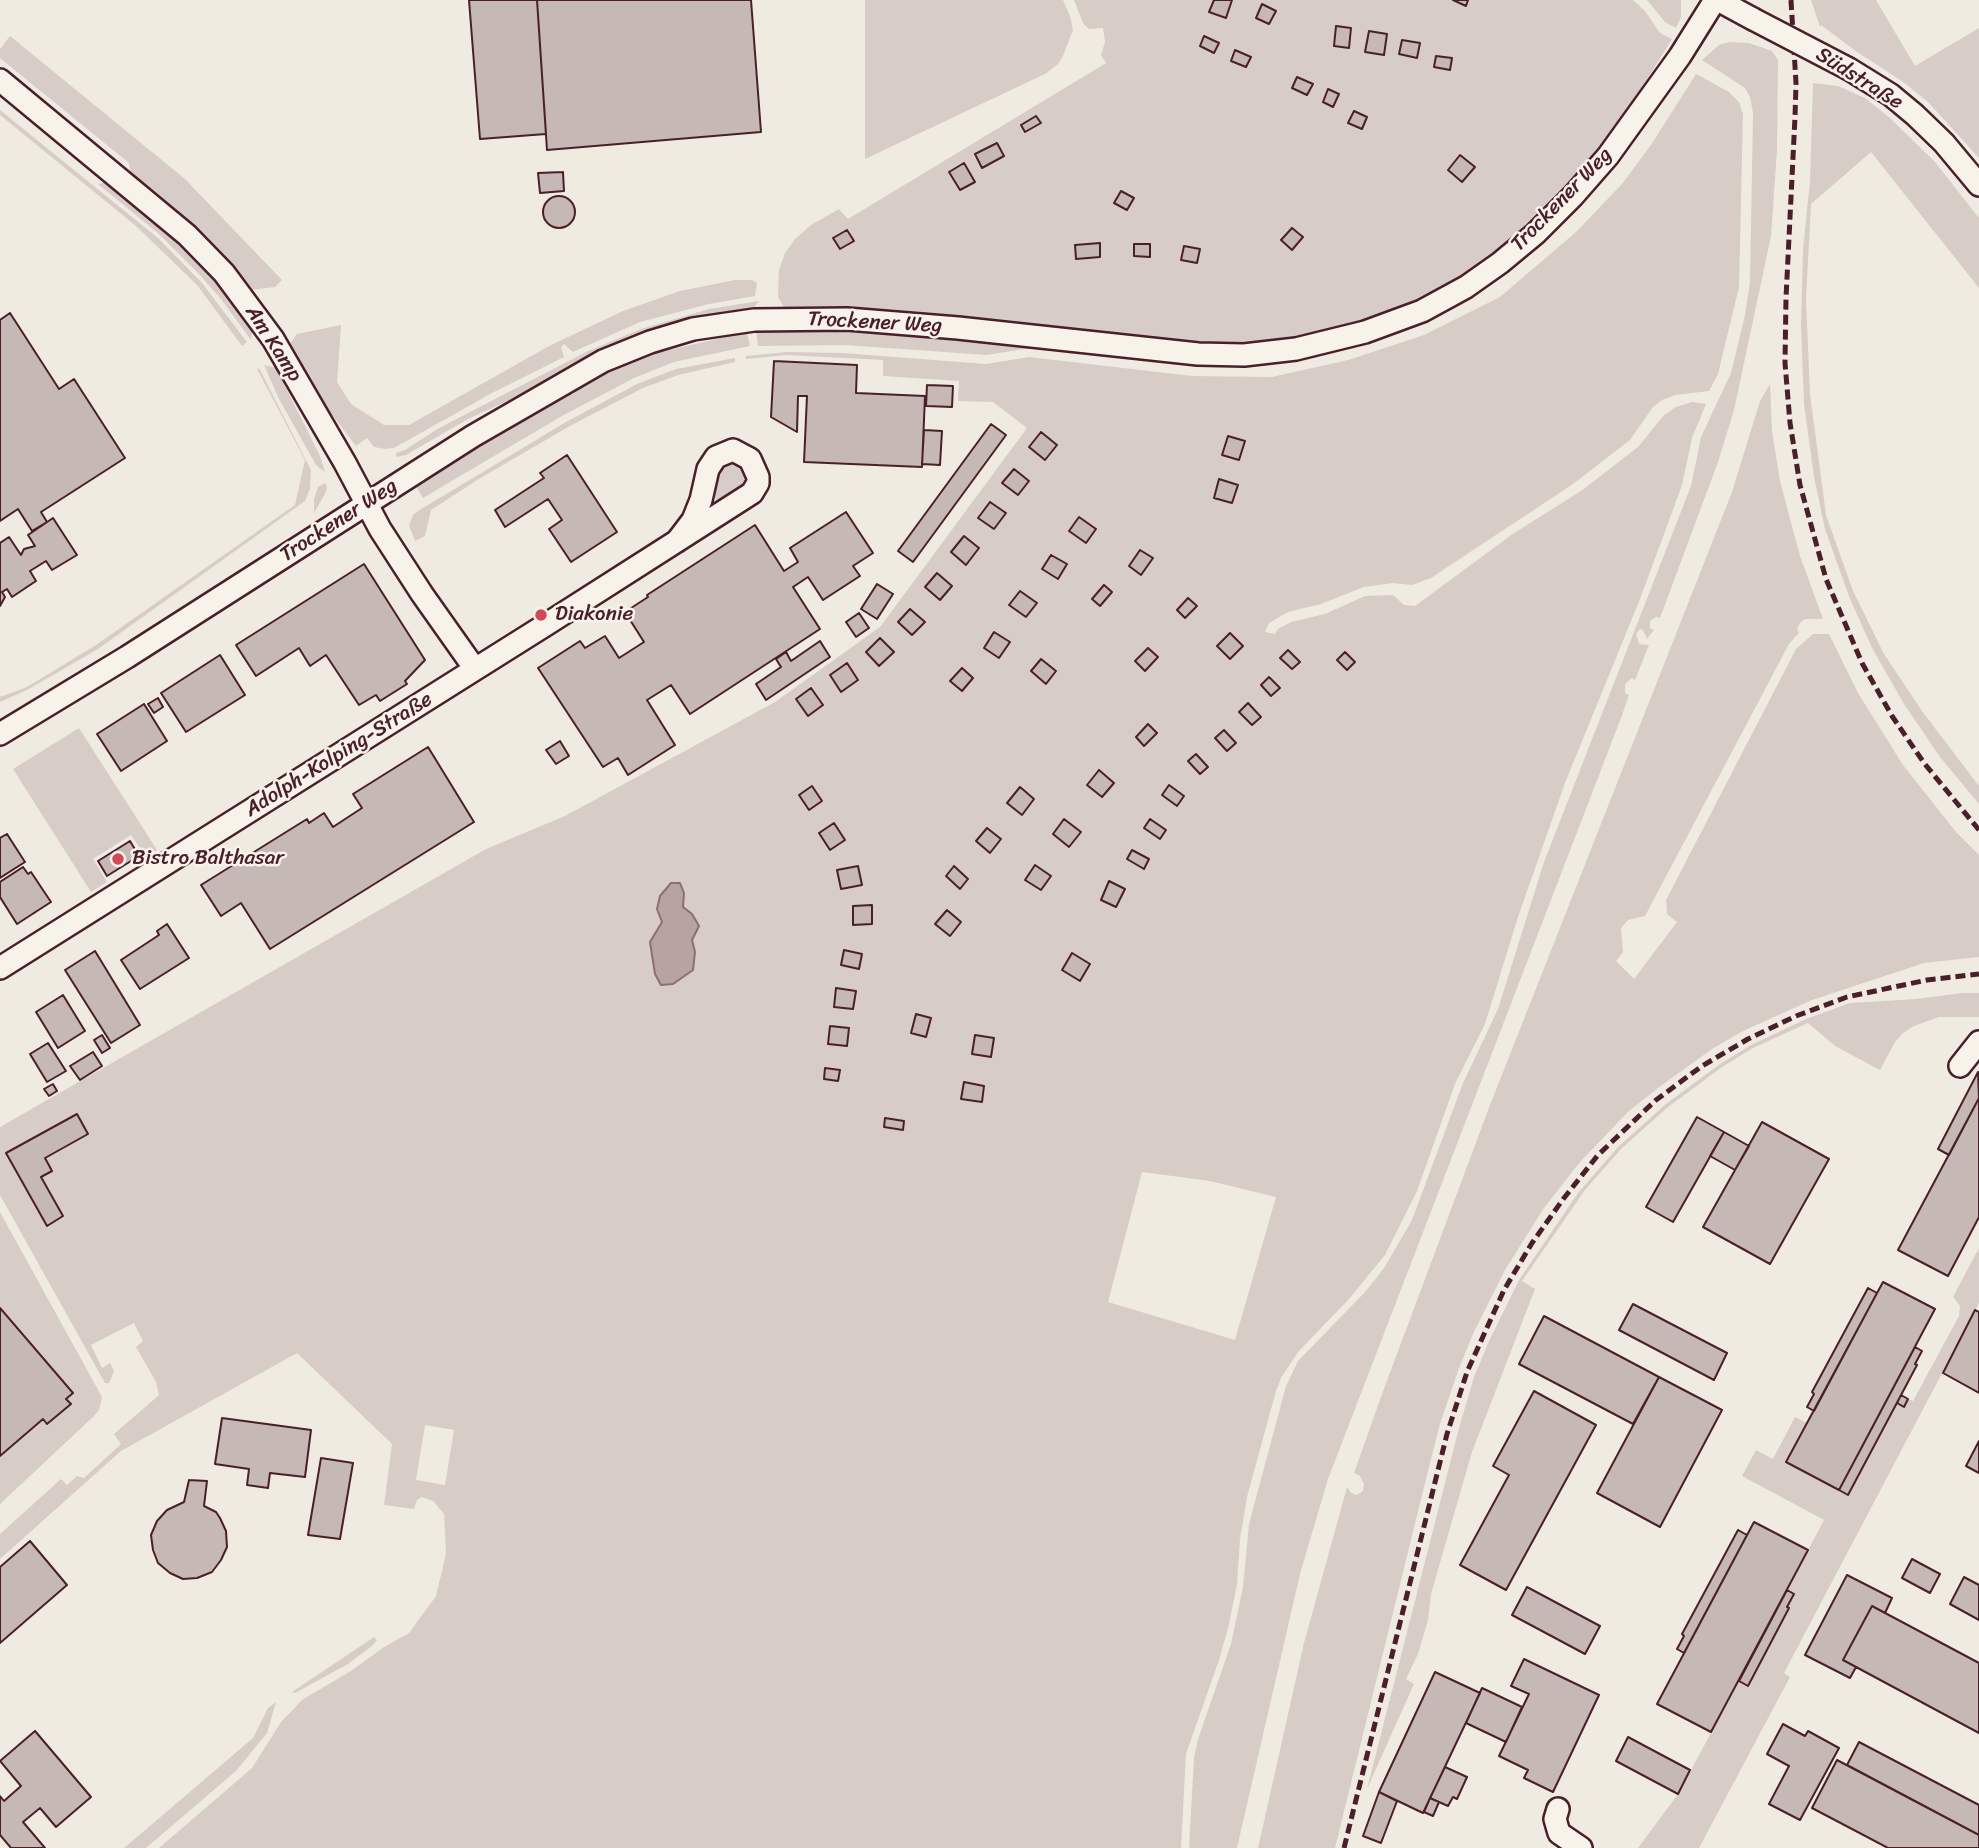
<!DOCTYPE html>
<html>
<head>
<meta charset="utf-8">
<style>
  body { margin:0 }
  canvas { display:block; background:#f0ebe0 }
</style>
</head>
<body>
<canvas width="1979" height="1848"></canvas>
<script>
const g = document.querySelector('canvas').getContext('2d');
g.lineJoin = 'round';
function fillPath(path, color) {
  g.fillStyle = color;
  g.fill(path, 'evenodd');
}
function poly(rows) {
  const path = new Path2D();
  for (const r of rows) {
    if (r.length === 3) {
      path.moveTo(r[0] + r[2], r[1]);
      path.arc(r[0], r[1], r[2], 0, 2 * Math.PI);
      continue;
    }
    path.moveTo(r[0], r[1]);
    for (let i = 2; i < r.length; i += 2) path.lineTo(r[i], r[i + 1]);
  }
  return path;
}
function trace(path, color, width, dash) {
  g.strokeStyle = color;
  g.lineWidth = width;
  g.lineCap = dash ? 'butt' : 'round';
  g.setLineDash(dash || []);
  g.stroke(path);
}
function write(font, color, halo, rows, align = 'center') {
  g.font = font + ' Sriracha,sans-serif';
  g.lineWidth = 5;
  g.setLineDash([]);
  g.textBaseline = 'middle';
  g.strokeStyle = halo;
  g.fillStyle = color;
  for (const [text, x, y, turn = 0] of rows) {
    g.save();
    g.translate(x, y);
    g.rotate((+turn || 0) * Math.PI / 180);
    g.textAlign = isNaN(turn) ? turn : align;
    if (halo) g.strokeText(text, 0, 0);
    g.fillText(text, 0, 0);
    g.restore();
  }
}
const green = poly([
  [865,0,1063,0,1070,16,1073,30,1063,56,1058,64,1045,74,865,159],
  [1074,0,1633,0,1645,11,1660,33,1672,39,1641,89,1598,150,1561,194,1527,228,1461,279,1417,302,1362,322,1295,340,1242,346,1199,347,987,320,785,309,778,297,779,270,785,253,795,239,811,225,839,209,848,219,1106,63,1101,55,1105,42,1103,28,1089,29,1083,23],
  [1647,0,1681,0,1681,17,1676,28,1665,22],
  [1811,0,1876,0,1915,66,1979,28,1979,158,1929,103,1902,81,1857,52,1821,25,1820,27],
  [10,36,185,179,282,280,275,287,250,290,235,270,195,228,131,175,129,163,0,58,0,49],
  [1729,42,1749,43,1761,47,1772,51,1778,60,1777,150,1771,236,1734,410,1718,462,1660,618,1656,617,1650,621,1650,628,1654,630,1647,639,1643,630,1640,629,1636,634,1639,644,1649,645,1635,680,1632,678,1625,684,1625,693,1629,695,1621,718,1328,1479,1300,1574,1237,1848,1189,1848,1194,1758,1198,1739,1231,1644,1243,1587,1249,1524,1286,1386,1298,1361,1366,1291,1384,1268,1412,1220,1463,1083,1498,1009,1544,862,1691,486,1701,437,1731,373,1745,315,1750,282,1753,113,1750,97,1745,88,1702,60,1719,45],
  [1696,74,1729,92,1739,102,1743,114,1739,287,1718,374,1709,391,1675,395,1662,400,1653,407,1630,440,1573,484,1431,578,1412,585,1393,583,1364,587,1321,604,1288,612,1269,623,1265,632,1275,634,1278,629,1291,622,1325,614,1365,596,1393,595,1404,605,1415,606,1514,533,1581,491,1638,447,1664,415,1676,407,1692,402,1706,404,1692,438,1682,485,1674,507,1640,599,1565,783,1518,917,1485,1024,1455,1084,1417,1191,1385,1255,1349,1299,1298,1352,1281,1378,1276,1391,1247,1497,1240,1539,1237,1584,1229,1624,1220,1657,1186,1754,1181,1848,159,1848,252,1768,281,1722,302,1700,351,1671,384,1647,409,1633,436,1596,446,1554,444,1514,433,1501,422,1497,417,1500,414,1509,384,1505,392,1444,297,1353,121,1451,0,1559,0,1534,61,1479,67,1485,77,1476,84,1478,121,1444,114,1434,159,1395,156,1382,136,1347,143,1341,134,1323,91,1345,102,1368,110,1363,114,1371,109,1383,105,1383,0,1195,0,1127,486,849,565,816,775,702,880,627,1027,428,993,402,958,401,959,381,883,376,883,360,786,355,746,359,746,356,787,352,843,353,986,364,1029,357,1192,376,1272,377,1348,360,1424,335,1500,297,1576,232,1622,184,1651,145],
  [684,893,683,907,695,952,650,942,662,922],
  [1142,1172,1210,1181,1276,1197,1235,1340,1108,1302],
  [425,1425,454,1430,445,1485,416,1480],
  [1813,83,1838,86,1865,98,1890,118,1935,162,1979,218,1979,288,1871,152,1811,204,1806,300,1810,394,1826,515,1853,591,1884,654,1922,711,1979,786,1979,804,1940,757,1904,704,1872,648,1850,599,1825,529,1814,477,1804,404,1801,326,1803,249,1810,181],
  [0,110,158,238,202,283,247,342,242,346,197,285,136,226,0,115],
  [111,181,181,241,217,279,253,326,251,340,221,299,199,274,159,234,98,184],
  [735,280,752,280,757,283,755,296,709,304,640,322,573,352,564,344,561,347,564,357,492,393,394,448,385,449,374,447,367,438,356,446,330,412,290,344,297,334,341,325,337,382,351,404,384,425,409,425,549,346,623,311,680,291],
  [759,301,755,306,747,311,597,354,527,392,468,419,406,455,396,457,396,453,405,450,439,428,588,351,641,329,709,309],
  [847,328,958,336,1047,348,1030,348,987,355,844,345,758,346,756,330],
  [747,332,750,346,674,362,634,378,562,416,423,498,416,486,422,479,475,446,536,410,609,371,652,354],
  [735,358,735,362,678,375,643,388,568,427,479,479,431,510,425,536,415,541,409,525,413,515,418,511,566,422,637,384,676,369],
  [264,365,276,368,320,456,325,472,316,465,279,399],
  [259,368,311,470,310,489,305,501,98,649,27,690,0,702,0,697,27,687,96,645,295,505,305,460,257,369],
  [1770,384,1772,431,1780,481,1800,556,1823,619,1805,619,1800,623,1797,629,1799,633,1789,644,1645,916,1628,920,1621,928,1623,952,1616,961,1634,979,1677,922,1667,914,1666,900,1796,649,1813,634,1829,634,1858,693,1903,765,1956,832,1979,855,1979,957,1924,963,1812,1000,1743,1031,1712,1049,1658,1088,1629,1111,1580,1162,1544,1208,1505,1270,1473,1334,1458,1371,1440,1424,1428,1471,1335,1848,1258,1848,1304,1643,1347,1487,1351,1493,1357,1495,1363,1491,1364,1484,1360,1476,1354,1473,1382,1394,1490,1105,1732,492,1760,401],
  [732,460,743,464,748,479,742,487,722,500,717,500,713,495,718,469,722,464],
  [325,483,327,487,325,494,314,513,314,499,318,487],
  [79,728,157,850,146,857,131,835,93,859,107,882,91,892,13,769],
  [1962,993,1979,993,1979,1017,1939,1017,1914,1026,1903,1033,1895,1042,1880,1070,1835,1046,1808,1023,1753,1048,1722,1067,1668,1107,1621,1149,1585,1190,1522,1281,1535,1289,1472,1452,1431,1594,1428,1620,1418,1654,1406,1679,1414,1684,1367,1789,1459,1428,1474,1377,1489,1341,1519,1280,1578,1193,1618,1147,1666,1104,1720,1064,1751,1045,1806,1019,1850,1003,1916,999],
  [0,1212,102,1397,99,1410,93,1417,0,1504],
  [1979,1248,1979,1303,1784,1673,1790,1677,1699,1848,1638,1848,1678,1794,1739,1681,1748,1685,1794,1594,1787,1590,1824,1520,1742,1476,1756,1450,1773,1459,1795,1417,1807,1423,1787,1462,1848,1494,1897,1403,1903,1407,1908,1399,1913,1401,1959,1316,1960,1306,1953,1297],
  [374,1637,377,1640,373,1645,348,1664,295,1693,292,1692],
  [276,1702,267,1733,236,1771,146,1848,124,1848,253,1738,268,1708]
]);
const water = poly([
  [671,883,680,883,684,893,683,907,692,914,699,926,692,940,695,952,693,970,673,984,661,985,655,974,650,942,662,922,657,909,660,896,671,883]
]);
const building = poly([
  [469,0,537,0,546,134,480,139,469,0],
  [537,0,751,0,761,132,547,150,537,0],
  [1214,0,1232,0,1226,18,1209,12,1214,0],
  [1453,0,1468,0,1466,6,1453,0],
  [1262,4,1276,11,1269,24,1256,18,1262,4],
  [1336,26,1351,28,1349,48,1334,46,1336,26],
  [1369,31,1387,34,1384,55,1365,52,1369,31],
  [1204,36,1219,43,1214,53,1200,46,1204,36],
  [1402,40,1420,43,1417,58,1399,54,1402,40],
  [1235,50,1251,57,1246,67,1231,61,1235,50],
  [1436,56,1452,58,1450,70,1434,67,1436,56],
  [1297,77,1313,84,1307,95,1292,88,1297,77],
  [1328,89,1339,94,1333,107,1323,102,1328,89],
  [1354,111,1367,117,1362,129,1348,123,1354,111],
  [1036,116,1041,123,1025,132,1021,125,1036,116],
  [997,143,1004,156,982,168,975,154,997,143],
  [1460,155,1475,167,1462,182,1448,170,1460,155],
  [964,163,975,182,960,190,949,172,964,163],
  [563,172,564,191,540,193,538,173,563,172],
  [1121,191,1134,198,1127,210,1114,203,1121,191],
  [559,212,16],
  [1292,228,1303,237,1292,250,1281,240,1292,228],
  [847,230,854,241,840,249,833,238,847,230],
  [1100,243,1100,257,1076,259,1075,245,1100,243],
  [1134,244,1150,244,1150,257,1134,256,1134,244],
  [1184,246,1200,249,1197,263,1181,260,1184,246],
  [10,313,59,389,74,379,125,458,41,512,47,522,32,531,18,509,0,521,0,320,10,313],
  [774,361,857,365,856,393,925,396,922,467,804,462,807,396,798,396,797,432,771,417,774,361],
  [927,385,953,386,952,407,926,406,927,385],
  [991,424,1006,435,913,562,898,551,991,424],
  [924,430,942,431,940,465,922,464,924,430],
  [1041,432,1057,445,1045,460,1029,447,1041,432],
  [1228,436,1245,441,1239,460,1222,455,1228,436],
  [567,455,617,532,571,562,549,529,562,520,548,499,505,527,495,510,544,478,540,473,567,455],
  [1014,469,1029,481,1018,495,1002,483,1014,469],
  [1219,479,1238,485,1232,503,1214,498,1219,479],
  [990,502,1006,513,994,529,978,518,990,502],
  [846,512,873,553,853,566,860,576,823,600,808,577,793,587,820,629,690,714,671,685,647,700,675,745,628,775,618,758,603,767,538,668,580,641,585,648,605,636,619,658,644,642,625,612,648,597,647,595,755,525,784,571,798,562,790,548,846,512],
  [1079,517,1096,529,1086,543,1069,531,1079,517],
  [53,518,77,555,52,570,46,561,30,571,36,581,12,597,7,589,2,592,5,597,0,606,0,543,9,537,21,555,24,549,35,546,28,535,53,518],
  [964,536,979,548,966,565,951,552,964,536],
  [1140,550,1153,558,1141,575,1129,566,1140,550],
  [1051,555,1067,564,1058,579,1042,569,1051,555],
  [364,564,425,660,405,681,407,684,380,701,376,695,359,705,326,655,310,666,299,648,256,676,236,645,364,564],
  [937,573,952,586,940,600,925,587,937,573],
  [877,584,893,594,877,619,861,609,877,584],
  [1104,585,1112,592,1100,606,1092,599,1104,585],
  [1020,591,1037,603,1026,617,1009,605,1020,591],
  [1188,598,1197,606,1185,618,1177,610,1188,598],
  [910,609,925,622,912,635,898,622,910,609],
  [859,613,869,628,856,637,846,622,859,613],
  [994,632,1010,642,999,658,984,648,994,632],
  [1230,633,1243,646,1230,659,1217,646,1230,633],
  [880,638,894,652,879,666,866,652,880,638],
  [820,641,830,657,766,700,756,684,781,667,776,659,786,652,791,661,820,641],
  [1148,648,1158,657,1145,671,1135,661,1148,648],
  [1288,650,1300,662,1292,669,1280,658,1288,650],
  [1345,652,1355,662,1347,670,1337,660,1345,652],
  [220,655,245,695,186,732,161,693,220,655],
  [1041,659,1056,671,1046,684,1031,671,1041,659],
  [847,663,858,680,841,692,830,675,847,663],
  [962,668,973,678,962,691,950,681,962,668],
  [1269,677,1280,688,1271,696,1261,685,1269,677],
  [811,688,823,705,808,716,796,699,811,688],
  [158,698,163,707,154,713,148,704,158,698],
  [1248,703,1261,717,1252,725,1239,712,1248,703],
  [144,704,167,741,121,771,97,734,144,704],
  [1148,724,1157,733,1144,746,1136,737,1148,724],
  [1224,730,1236,743,1227,751,1215,738,1224,730],
  [560,741,569,756,556,764,546,750,560,741],
  [428,747,474,822,270,949,241,903,221,916,201,885,307,819,309,823,324,813,333,827,362,808,353,794,428,747],
  [1196,754,1208,767,1200,774,1188,761,1196,754],
  [1099,770,1114,783,1102,797,1087,785,1099,770],
  [1169,785,1184,796,1177,806,1162,795,1169,785],
  [812,786,822,801,809,810,799,795,812,786],
  [1020,787,1034,799,1022,815,1007,803,1020,787],
  [1064,819,1081,832,1069,847,1053,834,1064,819],
  [1150,819,1166,830,1160,839,1144,828,1150,819],
  [834,823,845,840,830,850,819,833,834,823],
  [987,828,1001,839,990,853,976,841,987,828],
  [7,834,25,862,0,878,0,838,7,834],
  [130,841,139,856,107,876,98,861,130,841],
  [1132,850,1149,859,1144,869,1127,859,1132,850],
  [1035,865,1051,876,1041,890,1025,880,1035,865],
  [858,866,862,885,841,889,837,870,858,866],
  [954,866,968,879,960,889,946,876,954,866],
  [23,867,28,874,31,872,51,902,17,924,0,897,0,882,23,867],
  [1109,881,1125,889,1116,907,1101,900,1109,881],
  [872,905,872,924,853,925,853,906,872,905],
  [947,910,961,922,950,936,935,924,947,910],
  [167,924,189,958,140,989,121,960,159,935,157,931,167,924],
  [844,950,862,954,859,969,841,965,844,950],
  [95,951,140,1025,111,1043,65,970,95,951],
  [1072,953,1090,964,1080,981,1062,970,1072,953],
  [836,988,856,991,853,1009,834,1007,836,988],
  [63,995,85,1031,58,1048,36,1012,63,995],
  [916,1014,931,1018,926,1037,911,1033,916,1014],
  [830,1026,849,1028,847,1046,828,1044,830,1026],
  [102,1035,110,1048,102,1053,94,1040,102,1035],
  [975,1035,994,1038,991,1057,972,1054,975,1035],
  [48,1043,66,1071,47,1082,30,1054,48,1043],
  [93,1052,102,1066,80,1080,70,1066,93,1052],
  [825,1068,840,1070,838,1081,824,1079,825,1068],
  [1978,1072,1979,1098,1949,1155,1938,1149,1978,1072],
  [964,1082,984,1086,982,1102,961,1099,964,1082],
  [53,1084,57,1091,49,1096,44,1089,53,1084],
  [1979,1098,1979,1217,1948,1276,1898,1250,1979,1098],
  [77,1114,88,1134,45,1158,52,1171,41,1177,63,1216,47,1226,6,1153,77,1114],
  [1697,1117,1724,1132,1673,1222,1646,1207,1697,1117],
  [885,1118,904,1121,903,1130,884,1127,885,1118],
  [1762,1122,1829,1159,1770,1264,1703,1227,1762,1122],
  [1724,1132,1749,1146,1735,1170,1710,1156,1724,1132],
  [1883,1282,1935,1309,1839,1490,1786,1462,1883,1282],
  [1868,1288,1877,1293,1814,1411,1807,1407,1814,1394,1812,1392,1868,1288],
  [1633,1304,1727,1353,1714,1380,1619,1330,1633,1304],
  [0,1308,73,1393,66,1399,71,1404,47,1424,43,1419,0,1456,0,1308],
  [1975,1310,1979,1312,1979,1393,1943,1373,1975,1310],
  [1544,1316,1659,1377,1633,1424,1519,1364,1544,1316],
  [1915,1347,1922,1351,1915,1364,1917,1365,1848,1495,1839,1490,1915,1347],
  [1659,1377,1722,1410,1660,1527,1597,1493,1659,1377],
  [1534,1391,1596,1425,1506,1590,1460,1565,1509,1475,1493,1466,1534,1391],
  [1901,1395,1908,1399,1904,1407,1897,1403,1901,1395],
  [222,1418,311,1430,305,1477,270,1473,268,1488,247,1485,249,1469,215,1464,222,1418],
  [1979,1441,1979,1473,1966,1466,1979,1441],
  [321,1458,353,1463,340,1539,308,1535,321,1458],
  [189,1480,207,1481,204,1506,216,1512,220,1518,226,1531,227,1547,221,1560,212,1572,197,1578,183,1579,170,1573,158,1563,153,1550,151,1535,157,1521,167,1510,184,1502,189,1480],
  [1754,1522,1808,1550,1711,1732,1657,1704,1754,1522],
  [1738,1530,1747,1535,1684,1653,1677,1649,1684,1636,1682,1634,1738,1530],
  [30,1541,67,1585,0,1643,0,1567,30,1541],
  [1912,1559,1940,1574,1930,1593,1902,1578,1912,1559],
  [1847,1575,1892,1598,1885,1613,1872,1606,1843,1660,1856,1667,1850,1678,1805,1655,1847,1575],
  [1964,1577,1979,1585,1979,1620,1950,1604,1964,1577],
  [1527,1587,1600,1626,1585,1654,1512,1615,1527,1587],
  [1787,1590,1794,1594,1787,1607,1789,1608,1748,1686,1739,1681,1787,1590],
  [1872,1606,1979,1663,1979,1733,1843,1660,1872,1606],
  [1524,1659,1599,1695,1553,1792,1524,1778,1528,1770,1499,1756,1529,1694,1511,1686,1524,1659],
  [1435,1672,1480,1693,1423,1813,1379,1792,1435,1672],
  [1482,1688,1522,1707,1506,1742,1466,1723,1482,1688],
  [1783,1724,1805,1736,1808,1731,1839,1748,1800,1820,1769,1804,1789,1766,1767,1754,1783,1724],
  [35,1731,91,1797,56,1827,40,1808,23,1822,45,1848,11,1848,0,1835,0,1796,4,1801,21,1786,0,1761,35,1731],
  [1628,1737,1690,1770,1678,1794,1616,1761,1628,1737],
  [1859,1742,1979,1805,1979,1835,1847,1765,1859,1742],
  [1837,1760,1979,1835,1979,1848,1888,1848,1812,1808,1837,1760],
  [1445,1767,1467,1777,1457,1799,1453,1797,1448,1806,1430,1798,1445,1767],
  [1379,1792,1397,1801,1381,1843,1363,1836,1379,1792],
  [1430,1798,1439,1802,1433,1816,1424,1812,1430,1798]
]);
const street = poly([
  [1718,0,1753,19],
  [1849,69,1891,95,1915,115,1944,143,1979,185],
  [0,80,187,235,224,273,273,339,345,463,380,529,422,594,475,669],
  [0,734,127,657,473,436,603,361,650,342,693,329,754,320,847,319,958,328,1198,354,1244,355,1296,349,1365,332,1422,311,1466,287,1500,263,1535,234,1573,196,1608,156,1680,56,1715,0],
  [0,968,547,624,677,541,752,493,758,483,758,477,750,459,733,450,716,457,708,469,701,500,693,520,677,541],
  [1960,1066,1979,1042],
  [1558,1809,1555,1819,1559,1833,1581,1848]
]);
const rail = poly([
  [1791,0,1796,83,1795,117,1786,298,1785,363,1790,423,1800,485,1826,579,1862,663,1892,716,1924,763,1979,830],
  [1344,1848,1447,1434,1467,1372,1504,1290,1532,1243,1564,1198,1598,1155,1656,1100,1702,1066,1748,1039,1796,1016,1847,997,1927,980,1979,974]
]);
const streetBridge = poly([
  [1753,19,1849,69]
]);
const markers = [
  [541,615,7,"#d1495b"],
  [118,859,7,"#d1495b"]
];
const streetNames = [
  ["Südstraße",1859,79,32],
  ["Trockener Weg",1562,200,-46],
  ["Trockener Weg",875,323,3],
  ["Am Kamp",273,344,57],
  ["Trockener Weg",339,521,-33],
  ["Adolph-Kolping-Straße",339,755,-32]
];
const poiNames = [
  ["Diakonie",555,615],
  ["Bistro Balthasar",132,859]
];
fillPath(green, '#d8cdc6');
fillPath(water, '#b7a4a2');
trace(water, '#8b6f72', 2);
fillPath(building, '#c6b8b3');
trace(building, '#4a1f2b', 2);
trace(street, '#4a1f2b', 26);
trace(street, '#f7f3e8', 21);
trace(rail, '#4a1f2b', 5, [10, 5]);
trace(streetBridge, '#4a1f2b', 26, []);
trace(streetBridge, '#f7f3e8', 21);
for (const [x, y, r, color] of markers) {
  const dot = new Path2D();
  dot.arc(x, y, r, 0, 2 * Math.PI);
  g.fillStyle = color;
  g.fill(dot);
  trace(dot, '#f7f3e8', 2.5);
}
write('21px', '#4a1f2b', '#f7f3e8', streetNames);
write('21px', '#4a1f2b', '#f7f3e8', poiNames, 'left');
</script>
</body>
</html>
